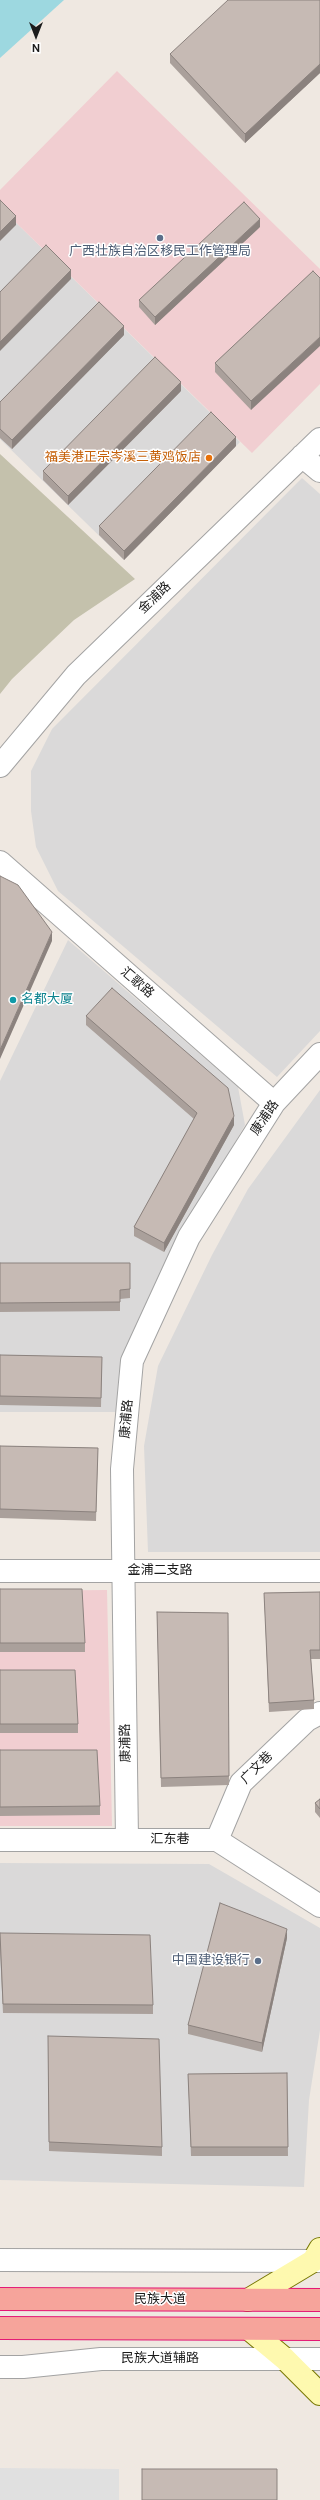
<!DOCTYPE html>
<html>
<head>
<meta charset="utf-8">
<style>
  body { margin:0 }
  #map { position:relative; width:320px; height:2500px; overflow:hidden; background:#efe8e1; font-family:"DM Sans",sans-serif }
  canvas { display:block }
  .north { position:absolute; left:16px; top:16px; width:40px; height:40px; -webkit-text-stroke:3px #fff; paint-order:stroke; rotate:180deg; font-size:11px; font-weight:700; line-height:16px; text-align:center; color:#1c1c1c }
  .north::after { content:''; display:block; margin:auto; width:14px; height:18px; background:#1c1c1c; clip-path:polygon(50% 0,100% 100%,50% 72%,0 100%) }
</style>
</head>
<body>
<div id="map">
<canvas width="320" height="2500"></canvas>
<div class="north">N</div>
</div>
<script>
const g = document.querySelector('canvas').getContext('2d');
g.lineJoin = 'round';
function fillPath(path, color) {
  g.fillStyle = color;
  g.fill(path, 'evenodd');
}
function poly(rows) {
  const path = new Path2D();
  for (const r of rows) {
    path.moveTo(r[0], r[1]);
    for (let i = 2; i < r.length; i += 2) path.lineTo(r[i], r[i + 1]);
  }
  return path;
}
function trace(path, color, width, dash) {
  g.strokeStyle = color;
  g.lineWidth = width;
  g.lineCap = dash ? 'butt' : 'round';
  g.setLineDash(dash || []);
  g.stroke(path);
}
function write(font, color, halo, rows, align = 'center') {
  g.font = font + ' "DM Sans","Noto Sans SC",sans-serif';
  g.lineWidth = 3;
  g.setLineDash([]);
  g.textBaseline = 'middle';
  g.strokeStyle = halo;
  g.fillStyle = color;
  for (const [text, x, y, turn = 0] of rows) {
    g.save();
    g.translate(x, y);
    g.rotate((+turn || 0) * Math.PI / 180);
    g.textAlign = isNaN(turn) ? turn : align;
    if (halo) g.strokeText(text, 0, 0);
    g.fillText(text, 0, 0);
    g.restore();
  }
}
const residential = poly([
  [0,207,240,442,124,560,0,439],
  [302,478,320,494,320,1031,277,1077,58,891,36,847,31,811,31,771,52,729],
  [68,940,238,1087,245,1125,171,1254,120,1412,0,1412,0,1081],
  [320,1090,320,1552,148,1552,144,1446,158,1366,212,1255,248,1189],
  [0,1863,209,1864,320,1928,320,2030,309,2100,304,2187,0,2180]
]);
const commercial = poly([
  [117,71,320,269,320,384,252,453,0,207,0,190],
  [107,1590,112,1826,0,1826,0,1591]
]);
const construction = poly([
  [0,454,135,579,74,620,12,679,0,694]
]);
const parking = poly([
  [0,2468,119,2469,119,2500,0,2500]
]);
const water = poly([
  [0,0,64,0,0,58]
]);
const minor = poly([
  [302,456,320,471],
  [0,766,76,675,320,439],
  [0,862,274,1103],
  [0,1571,320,1571],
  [0,1840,217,1840,320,1906],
  [127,1840,122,1469,132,1361,189,1237,274,1103,320,1054],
  [217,1840,241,1783,307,1720,320,1713]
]);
const tertiary = poly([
  [0,2260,320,2261],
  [0,2367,23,2367,101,2359,320,2359]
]);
const secondary = poly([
  [248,2300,313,2261,320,2249],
  [249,2329,285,2359,320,2394]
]);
const trunk = poly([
  [0,2299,320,2300],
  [0,2328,320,2329]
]);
const wall = poly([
  [320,0,320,73,245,143,170,63,170,54],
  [260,227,155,325,139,307,139,300],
  [313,271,251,410,215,372,215,363],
  [124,335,12,449,0,438,0,402],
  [181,391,68,505,43,480,43,471],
  [236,446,124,560,99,535,99,526],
  [86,1016,234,1125,164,1252,134,1236,134,1227,194,1119,86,1025],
  [0,1263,130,1263,130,1298,120,1299,120,1311,0,1312],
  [0,1355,102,1357,101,1407,0,1405],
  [0,1446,98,1448,96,1521,0,1518],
  [0,1589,85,1643,85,1652,0,1652],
  [320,1592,320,1659,311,1659,314,1700,314,1709,269,1712,264,1593],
  [157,1612,228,1613,229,1785,161,1787],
  [0,1670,78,1724,78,1733,0,1733],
  [0,1750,100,1806,100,1815,0,1816],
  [320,1799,320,1818,315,1812,315,1803],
  [0,1933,153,2005,153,2014,3,2013,0,1950],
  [287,1938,262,2052,188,2034,188,2025],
  [48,2036,162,2147,162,2156,49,2151],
  [287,2073,288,2156,191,2156,188,2074]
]);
const shadedWall = poly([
  [320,64,320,73,245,143,245,134],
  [16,216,16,225,0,241,0,232],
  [260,219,260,227,155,325,155,317],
  [71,270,71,279,0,351,0,342],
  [124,326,124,335,12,449,12,440],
  [320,337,320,346,251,410,251,401],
  [181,382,181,391,68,505,68,496],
  [236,437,236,446,124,560,124,551],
  [52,932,52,941,0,1059,0,1050],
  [234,1116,234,1125,164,1252,164,1243],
  [287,1929,287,1938,262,2052,262,2043]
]);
const building = poly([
  [228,0,320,0,320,64,245,134,170,54,228,0],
  [0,200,16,216,0,232,0,200],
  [244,202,260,219,155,317,139,300,244,202],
  [46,245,71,270,0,342,0,292,46,245],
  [313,271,320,278,320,337,251,401,215,363,313,271],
  [99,302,124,326,12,440,0,429,0,402,99,302],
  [155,357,181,382,68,496,43,471,155,357],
  [211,412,236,437,124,551,99,526,211,412],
  [0,876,18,885,52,932,0,1050,0,876],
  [112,988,228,1088,234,1116,164,1243,134,1227,197,1113,86,1016,112,988],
  [0,1263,130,1263,130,1289,120,1290,120,1302,0,1303,0,1263],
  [0,1355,102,1357,101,1398,0,1396,0,1355],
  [0,1446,98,1448,96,1512,0,1509,0,1446],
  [0,1589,82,1589,85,1643,0,1643,0,1589],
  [320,1592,320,1650,310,1650,314,1700,269,1703,264,1593,320,1592],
  [157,1612,228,1613,229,1776,161,1778,157,1612],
  [0,1670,75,1670,78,1724,0,1724,0,1670],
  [0,1750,97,1750,100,1806,0,1807,0,1750],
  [320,1799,320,1809,315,1803,320,1799],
  [220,1903,287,1929,262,2043,188,2025,220,1903],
  [0,1933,150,1935,153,2005,3,2004,0,1933],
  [48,2036,159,2039,162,2147,49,2142,48,2036],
  [287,2073,288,2147,191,2147,188,2074,287,2073],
  [142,2469,277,2469,277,2500,142,2500,142,2469]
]);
const markers = [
  [160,238,4,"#5c6f8a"],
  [209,458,4,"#e8710a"],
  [13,1000,4,"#0f9aa8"],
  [258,1961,4,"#5c6f8a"]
];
const serviceNames = [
  ["广西壮族自治区移民工作管理局",160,252],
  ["中国建设银行",250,1961,"right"]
];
const foodNames = [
  ["福美港正宗岑溪三黄鸡饭店",201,458]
];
const streetNames = [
  ["金浦路",155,598,-44],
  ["汇歌路",137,983,41],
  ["康浦路",265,1118,-56],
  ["康浦路",127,1419,-85],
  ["金浦二支路",160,1571],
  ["康浦路",126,1743,-91],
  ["广文巷",257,1768,-45],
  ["汇东巷",170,1840],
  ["民族大道",160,2300],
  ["民族大道辅路",160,2359]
];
const cultureNames = [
  ["名都大厦",21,1000]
];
fillPath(residential, '#dad9d9');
fillPath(commercial, '#f1ced1');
fillPath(construction, '#c4c1ac');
fillPath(parking, '#e0e0e0');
fillPath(water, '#9dd8e0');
trace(minor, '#a3a3a3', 24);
trace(tertiary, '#a3a3a3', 24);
trace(secondary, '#767600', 24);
trace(trunk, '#e41674', 24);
trace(minor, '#fff', 22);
trace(tertiary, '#fff', 22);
trace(secondary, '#fef9af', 22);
trace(trunk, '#f6a49b', 22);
fillPath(wall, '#aaa09b');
fillPath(shadedWall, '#8b827e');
fillPath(building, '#c6bab4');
trace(building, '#8b827e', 1);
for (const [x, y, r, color] of markers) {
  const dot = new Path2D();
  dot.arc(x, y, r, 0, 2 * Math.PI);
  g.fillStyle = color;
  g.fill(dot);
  trace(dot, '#fff', 1.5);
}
write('13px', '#4e5e75', '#fff', serviceNames);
write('13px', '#c56008', '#fff', foodNames, 'right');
write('13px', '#1c1c1c', '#fff', streetNames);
write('13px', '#0d838f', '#fff', cultureNames, 'left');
</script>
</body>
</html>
